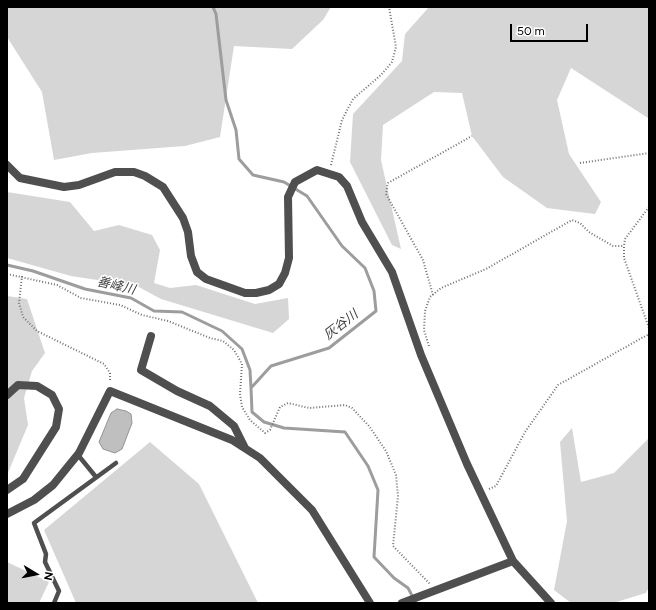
<!DOCTYPE html>
<html>
<head>
<meta charset="utf-8">
<style>
  body { margin:0 }
  #map { position:relative; width:656px; height:610px; overflow:hidden; background:#fff; font-family:Figtree,sans-serif }
  canvas { display:block }
  .frame { position:absolute; inset:0; border:8px solid #000; pointer-events:none }
  .north { position:absolute; left:16px; top:554px; width:40px; height:40px; -webkit-text-stroke:3px #fff; paint-order:stroke; rotate:100deg; font-size:11px; font-weight:700; line-height:16px; text-align:center; color:#000 }
  .north::after { content:''; display:block; margin:auto; width:14px; height:18px; background:#000; clip-path:polygon(50% 0,100% 100%,50% 72%,0 100%) }
  .scale { position:absolute; left:510px; top:24px; width:78px; height:18px; box-sizing:border-box; border:2px solid #000; border-top:0; padding-left:5px; font-size:12px; line-height:14px; white-space:nowrap; color:#000; -webkit-text-stroke:3px #fff; paint-order:stroke }
</style>
</head>
<body>
<div id="map">
<canvas width="656" height="610"></canvas>
<div class="frame"></div>
<div class="north">N</div>
<div class="scale">50 m</div>
</div>
<script>
const g = document.querySelector('canvas').getContext('2d');
g.lineJoin = 'round';
function fillPath(path, color) {
  g.fillStyle = color;
  g.fill(path, 'evenodd');
}
function poly(rows) {
  const path = new Path2D();
  for (const r of rows) {
    path.moveTo(r[0], r[1]);
    for (let i = 2; i < r.length; i += 2) path.lineTo(r[i], r[i + 1]);
  }
  return path;
}
function trace(path, color, width, dash) {
  g.strokeStyle = color;
  g.lineWidth = width;
  g.lineCap = dash ? 'butt' : 'round';
  g.setLineDash(dash || []);
  g.stroke(path);
}
function write(font, color, halo, rows, align = 'center') {
  g.font = font + ' Figtree,"Noto Sans JP",sans-serif';
  g.lineWidth = 3;
  g.setLineDash([]);
  g.textBaseline = 'middle';
  g.strokeStyle = halo;
  g.fillStyle = color;
  for (const [text, x, y, turn = 0] of rows) {
    g.save();
    g.translate(x, y);
    g.rotate((+turn || 0) * Math.PI / 180);
    g.textAlign = isNaN(turn) ? turn : align;
    if (halo) g.strokeText(text, 0, 0);
    g.fillText(text, 0, 0);
    g.restore();
  }
}
const green = poly([
  [7,7,331,7,323,20,292,49,234,46,220,137,185,146,92,153,54,160,42,92,7,37],
  [429,7,649,7,649,117,648,118,571,68,557,100,569,154,601,202,595,214,547,208,503,177,472,136,462,93,434,92,383,125,381,160,401,249,392,245,350,162,353,114,402,61,405,34],
  [7,192,70,202,94,231,119,225,152,235,160,250,154,283,170,288,196,285,255,304,288,298,289,319,273,333,161,299,137,286,71,276,7,258],
  [7,296,27,299,45,353,32,371,24,398,28,425,7,475],
  [572,428,581,482,614,473,649,438,649,587,646,593,613,603,571,603,554,590,567,521,560,442],
  [150,442,199,484,258,603,76,603,44,530],
  [7,562,49,582,39,603,7,603]
]);
const stream = poly([
  [213,7,216,14,226,100,236,130,239,159,253,175,284,182,307,196,342,246,365,268,374,291,376,311,329,348,271,366,251,388,252,412,264,422,284,428,345,432,368,466,378,490,374,557,394,578,408,588,416,603],
  [7,265,33,271,85,289,131,298,154,311,182,312,222,331,242,349,250,370,251,388]
]);
const building = poly([
  [117,409,126,411,131,414,132,423,122,449,115,453,103,449,99,442,111,413,117,409]
]);
const path = poly([
  [580,163,649,153],
  [331,165,342,120,353,99,381,75,392,62,396,47,389,7],
  [649,207,625,239,624,246,624,258,649,328],
  [7,274,57,285,81,298,120,305,142,315,168,321,210,338,223,341,234,350,242,364,240,394,242,407,250,420,265,433,270,430,280,407,288,403,309,408,345,405,352,408,369,426,386,451,396,475,398,496,393,546,430,584],
  [22,276,19,303,23,317,37,331,104,364,110,373,110,382],
  [433,295,423,260,386,194,388,183,472,136],
  [429,346,424,330,425,311,430,297,441,288,486,269,572,220,580,223,589,232,613,246,624,246],
  [489,489,496,486,525,432,558,385,649,334]
]);
const service = poly([
  [78,455,96,477],
  [54,603,59,591,45,562,46,554,34,523,116,463]
]);
const minor = poly([
  [7,165,20,178,64,187,79,185,115,172,134,172,145,176,163,187,183,218,188,232,191,256,197,272,206,279,245,293,256,293,269,290,279,284,285,273,289,258,288,197,295,182,317,170,339,177,347,186,362,222,392,272,421,355,467,464,513,561,551,603],
  [151,336,141,370,177,391,210,406,234,426,245,448],
  [7,395,18,385,37,386,52,395,59,409,56,427,23,479,7,490],
  [7,514,34,500,53,485,79,453,110,391,232,440,260,458,312,510,370,603],
  [402,603,513,561]
]);
const waterNames = [
  ["善峰川",116,286,13],
  ["灰谷川",341,325,-38]
];
fillPath(green, '#d6d6d6');
trace(stream, '#9d9d9d', 3);
fillPath(building, '#bfbfbf');
trace(building, '#939393', 1);
trace(path, '#717171', 2, [1, 2]);
trace(service, '#4f4f4f', 4.5);
trace(minor, '#4f4f4f', 8);
write('italic 13px', '#3e3e3e', '#fff', waterNames);
</script>
</body>
</html>
